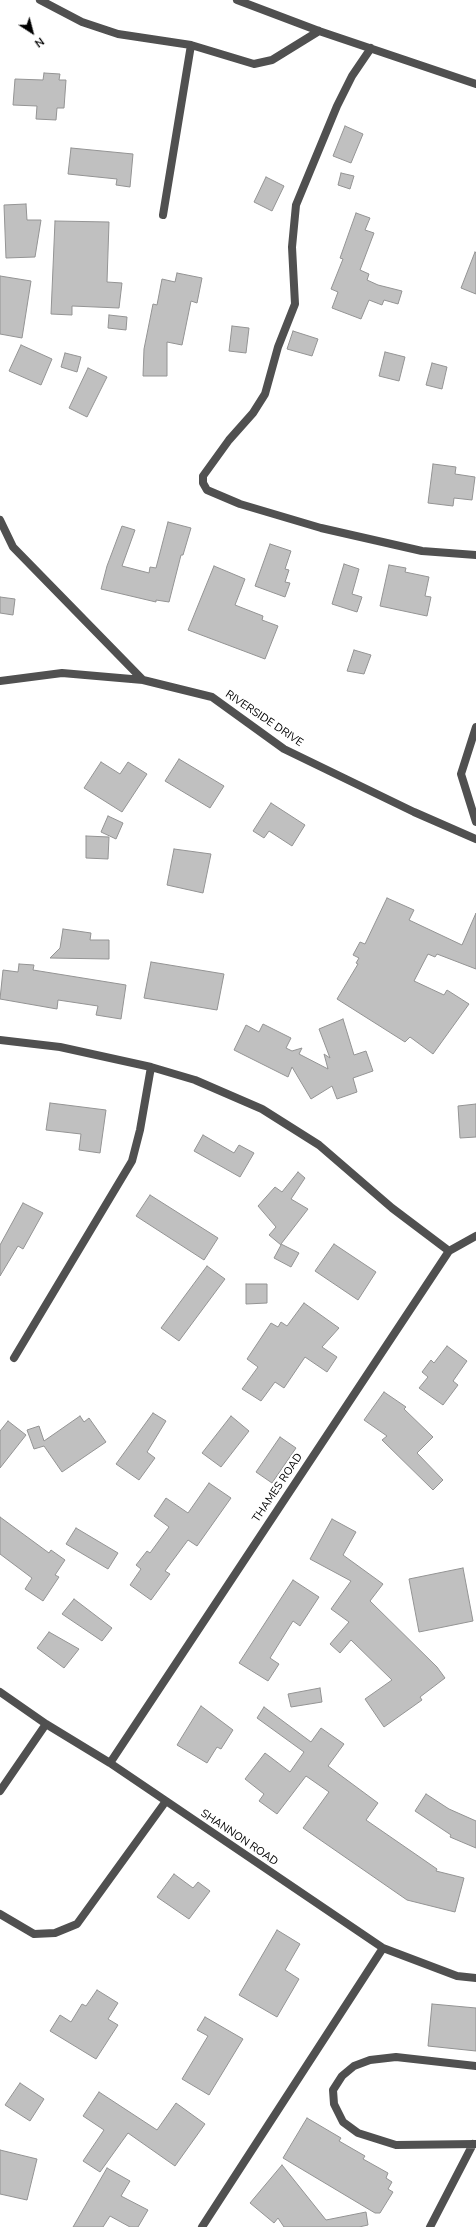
<!DOCTYPE html>
<html>
<head>
<meta charset="utf-8">
<style>
  body { margin:0 }
  #map { position:relative; width:476px; height:2227px; overflow:hidden; background:#fff; font-family:"Nunito Sans",sans-serif }
  canvas { display:block }
  .north { position:absolute; left:12px; top:12px; width:40px; height:40px; -webkit-text-stroke:3px #fff; paint-order:stroke; rotate:144deg; font-size:11px; font-weight:700; line-height:16px; text-align:center; color:#000 }
  .north::after { content:''; display:block; margin:auto; width:14px; height:18px; background:#000; clip-path:polygon(50% 0,100% 100%,50% 72%,0 100%) }
</style>
</head>
<body>
<div id="map">
<canvas width="476" height="2227"></canvas>
<div class="north">N</div>
</div>
<script>
const g = document.querySelector('canvas').getContext('2d');
g.lineJoin = 'round';
function fillPath(path, color) {
  g.fillStyle = color;
  g.fill(path, 'evenodd');
}
function poly(rows) {
  const path = new Path2D();
  for (const r of rows) {
    path.moveTo(r[0], r[1]);
    for (let i = 2; i < r.length; i += 2) path.lineTo(r[i], r[i + 1]);
  }
  return path;
}
function trace(path, color, width, dash) {
  g.strokeStyle = color;
  g.lineWidth = width;
  g.lineCap = dash ? 'butt' : 'round';
  g.setLineDash(dash || []);
  g.stroke(path);
}
function write(font, color, halo, rows, align = 'center') {
  g.font = font + ' "Nunito Sans",sans-serif';
  g.lineWidth = 4;
  g.setLineDash([]);
  g.textBaseline = 'middle';
  g.strokeStyle = halo;
  g.fillStyle = color;
  for (const [text, x, y, turn = 0] of rows) {
    g.save();
    g.translate(x, y);
    g.rotate((+turn || 0) * Math.PI / 180);
    g.textAlign = isNaN(turn) ? turn : align;
    if (halo) g.strokeText(text, 0, 0);
    g.fillText(text, 0, 0);
    g.restore();
  }
}
const building = poly([
  [44,73,60,74,59,80,66,80,64,108,57,108,56,120,36,119,37,106,13,105,15,79,43,80,44,73],
  [345,126,363,134,351,163,333,156,345,126],
  [71,148,133,154,130,187,116,185,117,179,68,174,71,148],
  [341,173,354,176,350,189,338,185,341,173],
  [266,177,284,186,272,211,254,202,266,177],
  [26,204,27,220,41,220,35,257,6,258,4,205,26,204],
  [356,213,370,218,365,230,374,233,360,270,369,274,367,280,378,285,402,291,398,304,384,300,382,305,369,300,361,319,332,308,338,292,331,289,343,259,340,258,356,213],
  [55,221,109,222,107,282,122,283,119,308,72,306,72,315,51,314,55,221],
  [475,252,476,253,476,294,461,288,475,252],
  [177,273,202,278,197,303,191,301,182,345,167,342,167,376,143,376,144,349,153,304,157,305,162,279,175,282,177,273],
  [0,276,31,281,22,338,0,334,0,276],
  [109,315,127,317,126,330,108,328,109,315],
  [232,326,249,328,246,353,229,351,232,326],
  [293,331,318,339,312,356,287,349,293,331],
  [21,345,52,359,41,385,9,371,21,345],
  [385,352,405,357,399,381,379,376,385,352],
  [65,353,81,357,77,372,61,367,65,353],
  [432,363,447,367,442,389,426,385,432,363],
  [88,368,107,377,87,417,69,408,88,368],
  [433,464,456,467,455,474,475,477,472,500,454,498,453,506,428,503,433,464],
  [168,522,191,528,183,555,181,555,169,602,156,600,156,602,101,589,107,566,122,526,135,530,122,566,149,573,150,567,156,568,168,522],
  [270,544,291,551,285,569,289,570,285,582,290,583,285,597,255,586,270,544],
  [344,564,359,569,352,594,362,597,357,612,332,604,344,564],
  [389,565,406,568,405,572,429,577,425,596,431,597,427,616,380,606,389,565],
  [214,566,245,579,235,605,263,616,262,620,278,626,265,659,188,630,214,566],
  [0,597,15,599,13,615,0,613,0,597],
  [354,650,371,655,364,674,347,671,354,650],
  [179,759,224,786,210,808,165,781,179,759],
  [101,762,120,774,128,762,147,774,122,812,84,788,101,762],
  [271,803,305,825,292,846,269,831,264,838,253,831,271,803],
  [108,816,123,823,116,839,101,832,108,816],
  [86,836,109,837,108,859,86,858,86,836],
  [174,849,211,854,203,893,167,885,174,849],
  [387,898,414,910,409,920,462,945,476,913,476,969,437,954,435,957,428,954,414,981,444,995,447,990,469,1004,433,1054,410,1037,405,1042,337,999,358,964,356,963,359,958,353,955,360,942,365,944,387,898],
  [63,929,91,933,90,940,109,940,109,959,50,958,60,948,63,929],
  [151,962,224,974,217,1010,144,998,151,962],
  [19,964,34,965,33,970,126,985,121,1019,96,1015,98,1006,58,1000,57,1009,0,999,3,970,18,972,19,964],
  [343,1019,354,1055,366,1051,373,1071,353,1078,357,1092,337,1099,332,1086,311,1099,292,1067,288,1077,234,1050,246,1025,259,1032,263,1024,291,1038,286,1048,292,1051,302,1048,299,1054,328,1069,324,1054,330,1058,319,1029,343,1019],
  [50,1103,106,1110,100,1153,79,1150,81,1134,46,1130,50,1103],
  [476,1104,476,1137,460,1138,458,1106,476,1104],
  [203,1135,234,1153,239,1145,254,1153,240,1177,194,1151,203,1135],
  [298,1172,305,1178,291,1199,308,1209,281,1244,299,1253,291,1267,274,1258,281,1245,269,1235,276,1227,258,1206,275,1187,282,1192,298,1172],
  [150,1195,218,1238,204,1260,136,1216,150,1195],
  [23,1203,43,1213,23,1249,18,1246,0,1276,0,1245,23,1203],
  [334,1244,376,1272,358,1300,315,1271,334,1244],
  [207,1266,225,1279,179,1341,161,1328,207,1266],
  [246,1284,267,1284,267,1303,246,1304,246,1284],
  [304,1303,339,1328,322,1347,337,1357,327,1372,305,1357,284,1388,275,1382,261,1401,242,1389,258,1367,247,1359,271,1323,278,1327,281,1322,287,1326,304,1303],
  [447,1346,467,1361,453,1381,458,1385,443,1405,419,1388,428,1377,422,1372,431,1360,434,1363,447,1346],
  [384,1392,406,1407,404,1409,433,1437,417,1453,443,1480,433,1490,382,1440,387,1436,364,1420,384,1392],
  [153,1413,166,1421,147,1452,155,1458,139,1480,116,1464,153,1413],
  [80,1416,84,1422,89,1418,106,1442,62,1472,44,1446,34,1449,27,1430,39,1426,44,1441,80,1416],
  [231,1416,249,1431,221,1467,202,1453,231,1416],
  [8,1421,26,1435,0,1468,0,1431,8,1421],
  [280,1437,296,1448,272,1483,256,1472,280,1437],
  [209,1483,231,1498,197,1546,188,1540,165,1571,170,1574,151,1600,130,1585,141,1569,136,1565,147,1551,150,1553,169,1527,154,1516,166,1498,188,1513,209,1483],
  [0,1517,49,1553,51,1550,65,1560,55,1575,59,1577,43,1601,25,1589,32,1578,0,1554,0,1517],
  [332,1519,356,1532,343,1555,383,1584,370,1601,437,1667,445,1678,420,1697,422,1700,384,1727,365,1699,392,1680,351,1640,340,1653,330,1644,349,1622,331,1609,351,1581,310,1559,332,1519],
  [76,1528,118,1553,108,1569,66,1544,76,1528],
  [463,1568,473,1621,419,1632,409,1579,463,1568],
  [293,1580,319,1597,300,1626,293,1621,270,1658,279,1664,268,1681,239,1663,293,1580],
  [74,1599,112,1628,102,1641,62,1614,74,1599],
  [49,1632,79,1649,64,1668,37,1648,49,1632],
  [320,1688,322,1702,291,1707,288,1694,320,1688],
  [201,1706,233,1730,221,1749,217,1747,207,1763,177,1745,201,1706],
  [264,1707,311,1742,321,1728,344,1744,328,1766,378,1803,366,1820,437,1869,436,1871,464,1878,455,1912,407,1900,303,1828,329,1792,306,1776,277,1814,259,1801,264,1794,245,1779,265,1753,290,1772,304,1752,257,1718,264,1707],
  [426,1794,449,1809,476,1821,476,1848,450,1837,451,1835,415,1811,426,1794],
  [174,1874,193,1888,198,1882,210,1891,189,1919,157,1897,174,1874],
  [277,1930,300,1944,285,1970,299,1979,277,2017,239,1995,277,1930],
  [97,1990,118,2003,108,2019,118,2025,96,2059,50,2031,60,2015,71,2022,82,2004,86,2006,97,1990],
  [432,2004,476,2008,476,2051,428,2046,432,2004],
  [205,2017,243,2039,209,2095,182,2079,208,2036,197,2030,205,2017],
  [20,2083,44,2099,30,2121,5,2105,20,2083],
  [99,2092,157,2130,176,2103,205,2124,175,2166,128,2133,100,2172,83,2161,104,2130,83,2116,99,2092],
  [307,2118,341,2138,339,2141,365,2156,363,2159,388,2173,386,2178,392,2182,388,2189,393,2192,380,2213,375,2213,283,2158,307,2118],
  [0,2150,37,2159,27,2200,0,2194,0,2150],
  [282,2165,326,2220,366,2212,368,2225,359,2227,284,2227,278,2218,274,2223,250,2203,282,2165],
  [107,2168,130,2181,121,2196,148,2210,138,2227,130,2227,110,2216,103,2227,73,2227,107,2168]
]);
const street = poly([
  [40,0,82,22,118,34,191,45,163,215],
  [237,0,319,31,476,84],
  [191,45,254,64,272,60,319,31],
  [371,48,352,76,337,106,296,205,292,247,295,304,278,347,265,394,253,413,229,440,203,476,203,483,207,490,240,504,321,528,422,551,476,555],
  [0,520,13,547,143,680],
  [0,681,62,673,143,680,212,697,284,749,414,812,476,839],
  [476,727,461,774,476,822],
  [0,1040,60,1047,151,1067,195,1080,262,1109,319,1145,392,1208,449,1251],
  [14,1358,132,1161,140,1130,151,1067],
  [0,1692,46,1724,110,1763,383,1948,457,1976,476,1978],
  [110,1763,449,1251,476,1236],
  [0,1791,46,1724],
  [0,1914,34,1934,55,1933,77,1924,166,1801],
  [476,2066,396,2057,370,2060,354,2066,342,2076,333,2090,334,2104,343,2122,358,2133,396,2145,476,2144],
  [202,2227,383,1948],
  [430,2227,473,2144]
]);
const streetNames = [
  ["RIVERSIDE DRIVE",264,719,34],
  ["THAMES ROAD",278,1488,-56],
  ["SHANNON ROAD",239,1838,34]
];
fillPath(building, '#c0c0c0');
trace(building, '#949494', 1);
trace(street, '#505050', 8);
write('11px', '#000', '#fff', streetNames);
</script>
</body>
</html>
